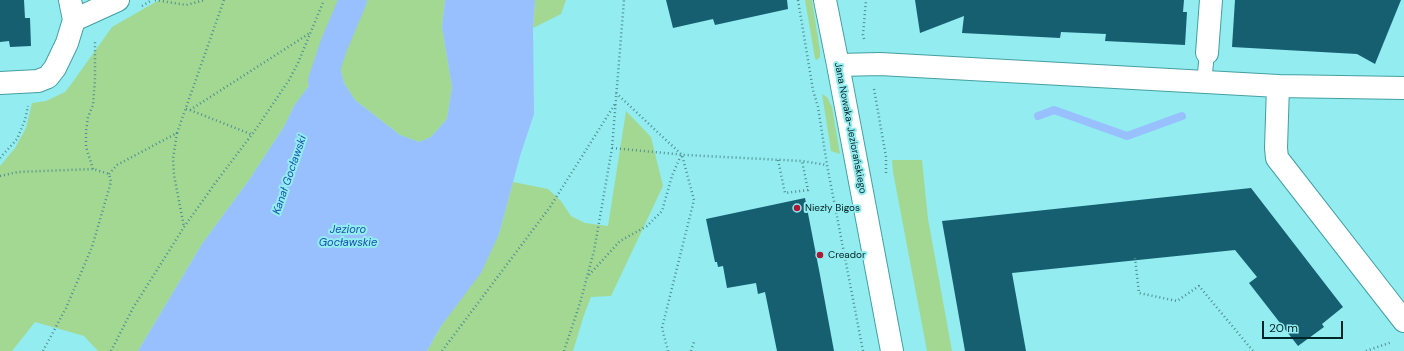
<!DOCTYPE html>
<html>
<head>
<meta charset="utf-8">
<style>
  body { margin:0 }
  #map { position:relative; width:1404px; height:351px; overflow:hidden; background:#93ecf0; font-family:"DM Sans",sans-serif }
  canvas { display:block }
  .scale { position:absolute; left:1262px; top:321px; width:81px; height:18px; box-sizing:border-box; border:2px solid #002526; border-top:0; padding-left:5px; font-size:12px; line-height:14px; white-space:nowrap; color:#002526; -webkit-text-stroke:3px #93ecf0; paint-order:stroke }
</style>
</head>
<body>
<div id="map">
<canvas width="1404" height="351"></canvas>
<div class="scale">20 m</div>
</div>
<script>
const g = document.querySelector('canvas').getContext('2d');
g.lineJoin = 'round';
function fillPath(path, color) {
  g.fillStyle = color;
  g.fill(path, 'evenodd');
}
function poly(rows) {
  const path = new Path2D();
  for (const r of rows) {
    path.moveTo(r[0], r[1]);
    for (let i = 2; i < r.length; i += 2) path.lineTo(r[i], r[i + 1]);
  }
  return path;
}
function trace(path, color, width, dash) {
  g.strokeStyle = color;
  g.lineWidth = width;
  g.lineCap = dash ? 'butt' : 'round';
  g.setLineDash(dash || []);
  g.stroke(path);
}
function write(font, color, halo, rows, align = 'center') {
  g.font = font + ' "DM Sans",sans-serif';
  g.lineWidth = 4;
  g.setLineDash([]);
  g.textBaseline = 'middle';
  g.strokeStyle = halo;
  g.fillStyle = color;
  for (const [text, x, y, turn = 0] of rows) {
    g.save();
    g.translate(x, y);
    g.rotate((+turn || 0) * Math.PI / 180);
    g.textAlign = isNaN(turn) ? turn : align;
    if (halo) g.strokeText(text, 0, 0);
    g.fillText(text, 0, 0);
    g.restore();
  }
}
const green = poly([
  [159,0,345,0,328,42,316,76,294,106,285,125,249,180,202,244,138,351,98,351,84,336,35,322,12,351,0,351,0,166,15,148,26,128,32,103,46,101,65,92,72,83,112,27],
  [362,0,445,0,442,27,452,87,447,119,431,137,419,142,400,135,355,100,344,83,339,63,341,48],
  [535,0,566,0,561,14,533,28],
  [805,0,812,0,820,51,820,57,817,60,815,59],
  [822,94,827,97,832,107,840,154,831,151],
  [626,111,651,137,663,186,611,296,591,297,584,315,573,351,427,351,441,326,499,234,513,182,548,189,561,201,571,216,585,223,608,226],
  [892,160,922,160,928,219,952,351,927,351,893,172]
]);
const water = poly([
  [445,0,535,0,533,28,534,114,520,156,499,234,481,273,441,326,427,351,138,351,202,244,249,180,285,125,294,106,316,76,328,42,341,48,339,63,344,83,355,100,400,135,419,142,431,137,447,119,452,87,442,27]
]);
const stream = poly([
  [1038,116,1054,110,1127,136,1182,116]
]);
const canal = poly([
  [322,81,334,45,353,0]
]);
const building = poly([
  [0,0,24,0,25,18,30,18,31,46,10,47,9,41,0,42],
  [666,0,787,0,788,9,715,25,713,19,673,28],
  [915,0,1184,0,1183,12,1187,12,1185,45,1105,41,1106,34,1061,32,1060,38,962,33,964,16,920,33],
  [1235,0,1401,0,1375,64,1357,54,1232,47],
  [1251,188,1343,307,1322,324,1324,327,1298,346,1249,283,1257,277,1235,250,1012,273,1026,351,965,351,942,221],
  [805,198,820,275,834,351,777,351,765,292,758,294,756,283,727,288,723,266,718,267,717,262,715,262,706,219]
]);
const path = poly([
  [155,0,186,5,205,0],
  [798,0,813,90,818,107,827,165,863,351],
  [142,6,152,0],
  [864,39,863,35,866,0],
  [874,89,886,157,886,175],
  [616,93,682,155,694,200,662,328,668,351],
  [186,109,190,110,310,33],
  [190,110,253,135],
  [177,133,173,159,174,175,184,227],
  [612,148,686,155,802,161,827,165],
  [0,158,17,139,25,120,28,106],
  [778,160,785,193,808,190,802,161],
  [93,169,86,147,86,131,88,117,93,105,95,80,95,40],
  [109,174,117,165,177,133,224,0],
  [0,176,18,172,93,169,109,174],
  [1135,258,1139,293,1177,301,1199,286,1253,351],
  [589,275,620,241,647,226,662,211,672,176,681,155],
  [43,351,66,308,92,247,111,182,109,174],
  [111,351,133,308,184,227,216,182,256,129,289,80,298,63,324,0],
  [442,351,550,207,615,104],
  [564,351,580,303,594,251,604,194,612,148,624,0],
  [691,351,694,342,696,341],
  [1366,351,1392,342]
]);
const service = poly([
  [1204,83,1207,53]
]);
const minor = poly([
  [825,0,838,65,892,351],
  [74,20,118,0],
  [1207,53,1211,0],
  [838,65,880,64,1278,86],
  [0,83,38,81,48,77,55,68,67,43,74,20,70,0],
  [1404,88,1278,86,1276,148,1277,158,1404,321]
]);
const markers = [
  [797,208,4,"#ad1934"],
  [820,255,4,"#ad1934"]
];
const streetNames = [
  ["Jana Nowaka-Jeziorańskiego",850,128,79]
];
const poiNames = [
  ["Niezły Bigos",805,208],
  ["Creador",828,255]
];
const waterNames = [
  ["Kanał Gocławski",290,175,-71],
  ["Jezioro",348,230],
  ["Gocławskie",348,243]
];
fillPath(green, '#a3d893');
fillPath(water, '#98c0fe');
trace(stream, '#98c0fe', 8);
trace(canal, '#98c0fe', 28);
fillPath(building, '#155f71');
trace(service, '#449fa2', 16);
trace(minor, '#449fa2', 24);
trace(path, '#4d8e90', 2.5, [1, 3]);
trace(service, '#fff', 14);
trace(minor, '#fff', 22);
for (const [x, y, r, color] of markers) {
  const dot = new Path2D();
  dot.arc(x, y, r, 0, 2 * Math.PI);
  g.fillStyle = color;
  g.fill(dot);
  trace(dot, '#93ecf0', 1.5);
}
write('10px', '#002526', '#93ecf0', streetNames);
write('10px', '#002526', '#93ecf0', poiNames, 'left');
write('italic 11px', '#1853ab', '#93ecf0', waterNames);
</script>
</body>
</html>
